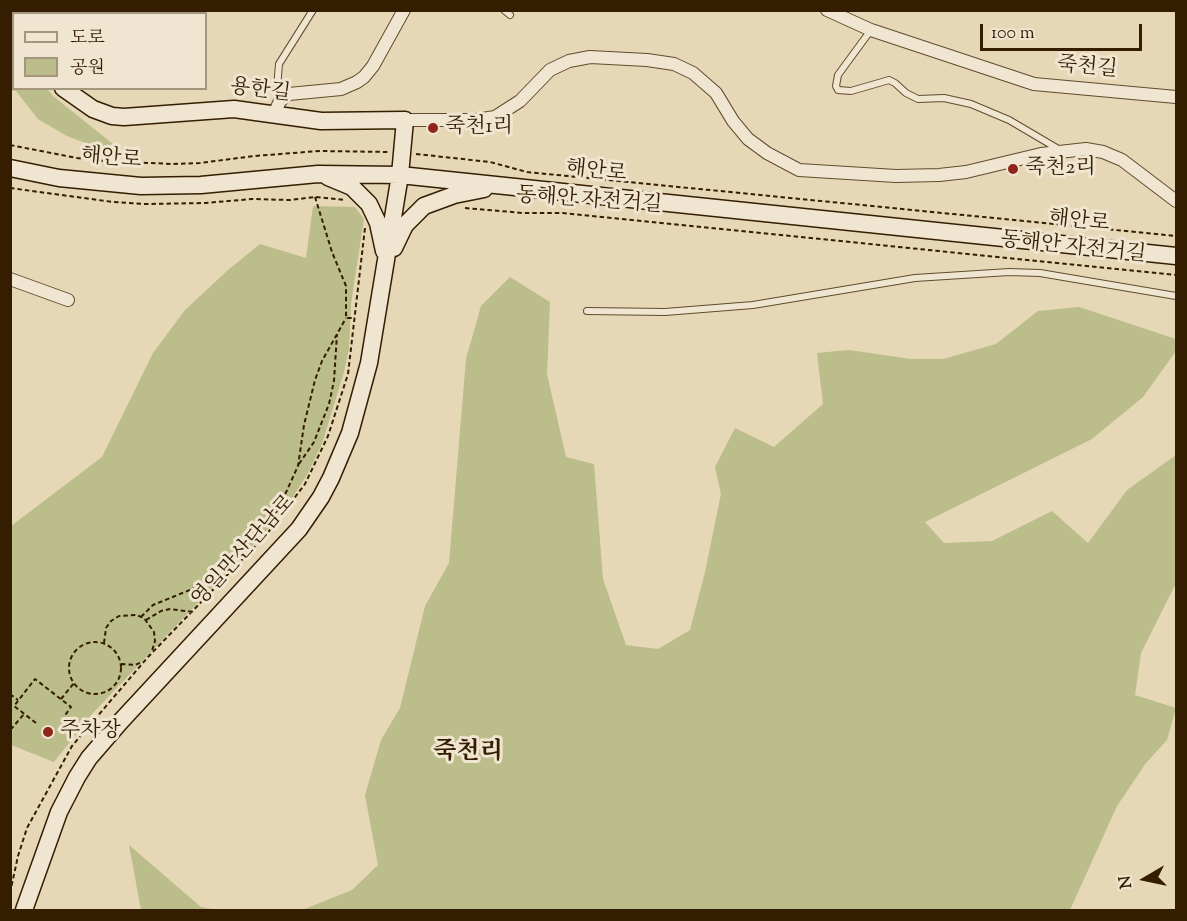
<!DOCTYPE html>
<html>
<head>
<meta charset="utf-8">
<style>
  body { margin:0 }
  #map { position:relative; width:1187px; height:921px; overflow:hidden; background:#e6d7b7; font-family:"Sorts Mill Goudy","Noto Serif KR",serif }
  canvas { display:block }
  .frame { position:absolute; inset:0; border:12px solid #341d01; pointer-events:none }
  .legend { position:absolute; left:12px; top:12px; width:195px; height:78px; box-sizing:border-box; background:#efe5d0; border:2px solid #a4957d; margin:0; padding:8px 10px; list-style:none; font-size:18px; color:#341d01 }
  .legend li { display:flex; align-items:center; gap:12px; height:30px }
  .legend b { width:30px; border:2px solid #a4957d }
  .north { position:absolute; left:1115px; top:849px; width:60px; height:60px; -webkit-text-stroke:4px #efe5d0; paint-order:stroke; rotate:261deg; font-size:16px; font-weight:700; line-height:24px; text-align:center; color:#341d01 }
  .north::after { content:''; display:block; margin:auto; width:21px; height:27px; background:#341d01; clip-path:polygon(50% 0,100% 100%,50% 72%,0 100%) }
  .scale { position:absolute; left:980px; top:24px; width:162px; height:27px; box-sizing:border-box; border:3px solid #341d01; border-top:0; padding-left:8px; font-size:18px; line-height:21px; white-space:nowrap; color:#341d01; -webkit-text-stroke:4px #efe5d0; paint-order:stroke }
</style>
</head>
<body>
<div id="map">
<canvas width="1187" height="921"></canvas>
<div class="frame"></div>
<ul class="legend">
<li><b style="height:8px;background:#efe5d0"></b>도로</li>
<li><b style="height:16px;background:#bbbd8a"></b>공원</li>
</ul>
<div class="north">N</div>
<div class="scale">100 m</div>
</div>
<script>
const g = document.querySelector('canvas').getContext('2d');
g.lineJoin = 'round';
function fillPath(path, color) {
  g.fillStyle = color;
  g.fill(path, 'evenodd');
}
function poly(rows) {
  const path = new Path2D();
  for (const r of rows) {
    if (r.length === 3) {
      path.moveTo(r[0] + r[2], r[1]);
      path.arc(r[0], r[1], r[2], 0, 2 * Math.PI);
      continue;
    }
    path.moveTo(r[0], r[1]);
    for (let i = 2; i < r.length; i += 2) path.lineTo(r[i], r[i + 1]);
  }
  return path;
}
function trace(path, color, width, dash) {
  g.strokeStyle = color;
  g.lineWidth = width;
  g.lineCap = dash ? 'butt' : 'round';
  g.setLineDash(dash || []);
  g.stroke(path);
}
function write(font, color, halo, rows, align = 'center') {
  g.font = font + ' "Sorts Mill Goudy","Noto Serif KR",serif';
  g.lineWidth = 6;
  g.setLineDash([]);
  g.textBaseline = 'middle';
  g.strokeStyle = halo;
  g.fillStyle = color;
  for (const [text, x, y, turn = 0] of rows) {
    g.save();
    g.translate(x, y);
    g.rotate((+turn || 0) * Math.PI / 180);
    g.textAlign = isNaN(turn) ? turn : align;
    if (halo) g.strokeText(text, 0, 0);
    g.fillText(text, 0, 0);
    g.restore();
  }
}
const green = poly([
  [10,11,14,19,14,88,47,89,53,96,113,144,102,149,67,136,38,119,16,91,11,90],
  [313,206,355,207,364,219,351,304,349,348,344,372,322,444,308,473,289,503,268,529,93,713,54,762,11,745,11,526,102,457,153,353,185,310,228,270,260,244,306,258],
  [510,277,550,302,547,374,566,457,594,464,603,579,626,645,658,649,690,630,705,572,721,494,715,467,735,428,774,447,823,404,817,353,849,350,911,359,943,359,996,344,1038,311,1079,307,1176,339,1176,351,1143,397,1092,439,925,522,944,543,992,541,1052,511,1088,543,1127,490,1176,455,1176,583,1141,653,1135,695,1176,708,1167,740,1146,763,1117,806,1070,910,302,910,352,890,378,865,365,795,381,740,400,708,425,606,449,563,466,359,481,306],
  [129,845,201,907,218,910,141,910]
]);
const path = poly([
  [10,145,77,158,105,161,173,164,200,163,254,156,319,151,390,152],
  [416,154,490,162,527,172,1176,236],
  [10,188,113,202,144,204,205,203,252,199,290,200,315,197,345,200],
  [315,197,332,252,346,286,346,318,354,318],
  [465,208,523,213,563,213,1176,275],
  [299,464,314,442,329,404,334,381,337,334],
  [141,617,153,605,207,583,223,566,241,543,278,510,298,466,304,425,315,380,322,361,346,318],
  [146,620,161,611,170,609,193,612],
  [95,668,26],
  [104,643,106,628,111,621,119,616,136,615,144,618,154,632,155,641,152,651],
  [121,664,135,665,142,662],
  [10,694,18,700],
  [61,699,74,683],
  [36,723,14,706,35,679,71,707,61,721],
  [10,727,12,728,24,714],
  [10,893,18,856,27,828,72,746,148,657,266,535,305,484,328,436,348,374,365,228]
]);
const lane = poly([
  [504,10,510,15],
  [871,30,838,75,836,86,838,90,851,91,889,80,895,83,906,93,918,99,944,98,971,104,1009,120,1060,150],
  [280,101,277,88,279,64,313,10],
  [587,311,665,312,753,305,915,278,1009,272,1040,273,1176,296]
]);
const street = poly([
  [827,10,871,30,1034,84,1176,97],
  [274,114,280,101,289,94,341,89,357,82,364,77,373,66,404,10],
  [405,120,476,120,495,117,520,101,550,70,569,61,590,57,647,60,674,64,693,73,716,93,733,121,748,139,767,153,799,170,896,176,939,175,966,172,1041,154,1086,149,1103,152,1122,160,1176,201],
  [10,279,68,300]
]);
const secondary = poly([
  [22,10,23,14],
  [10,168,59,178,141,186,201,185,318,174,400,175,1176,256],
  [328,177,352,187,369,204,378,223,384,251],
  [394,248,405,225,424,206,454,195,484,189],
  [24,910,59,812,77,777,89,758,121,721,299,529,321,497,331,478,350,433,369,363,400,175,405,120,321,121,234,109,124,117,112,116,93,109,63,88]
]);
const markers = [
  [433,128,6,"#8f2418"],
  [1013,169,6,"#8f2418"],
  [48,732,6,"#8f2418"]
];
const streetNames = [
  ["죽천길",1087,69,5],
  ["용한길",260,92,7],
  ["해안로",111,160,5],
  ["해안로",596,173,6],
  ["동해안 자전거길",589,202,4],
  ["해안로",1079,223,6],
  ["동해안 자전거길",1073,249,6],
  ["영일만산단남로",245,552,-48]
];
const poiNames = [
  ["죽천1리",445,128],
  ["죽천2리",1025,169],
  ["주차장",60,732]
];
const quarterNames = [
  ["죽천리",468,754]
];
fillPath(green, '#bbbd8a');
trace(lane, '#604c2e', 8);
trace(street, '#604c2e', 14);
trace(secondary, '#341d01', 19);
trace(path, '#341d01', 2, [4.5, 3]);
trace(lane, '#efe5d0', 6);
trace(street, '#efe5d0', 12);
trace(secondary, '#efe5d0', 16);
for (const [x, y, r, color] of markers) {
  const dot = new Path2D();
  dot.arc(x, y, r, 0, 2 * Math.PI);
  g.fillStyle = color;
  g.fill(dot);
  trace(dot, '#efe5d0', 2);
}
write('21px', '#341d01', '#efe5d0', streetNames);
write('21px', '#341d01', '#efe5d0', poiNames, 'left');
write('bold 24px', '#341d01', '#efe5d0', quarterNames);
</script>
</body>
</html>
